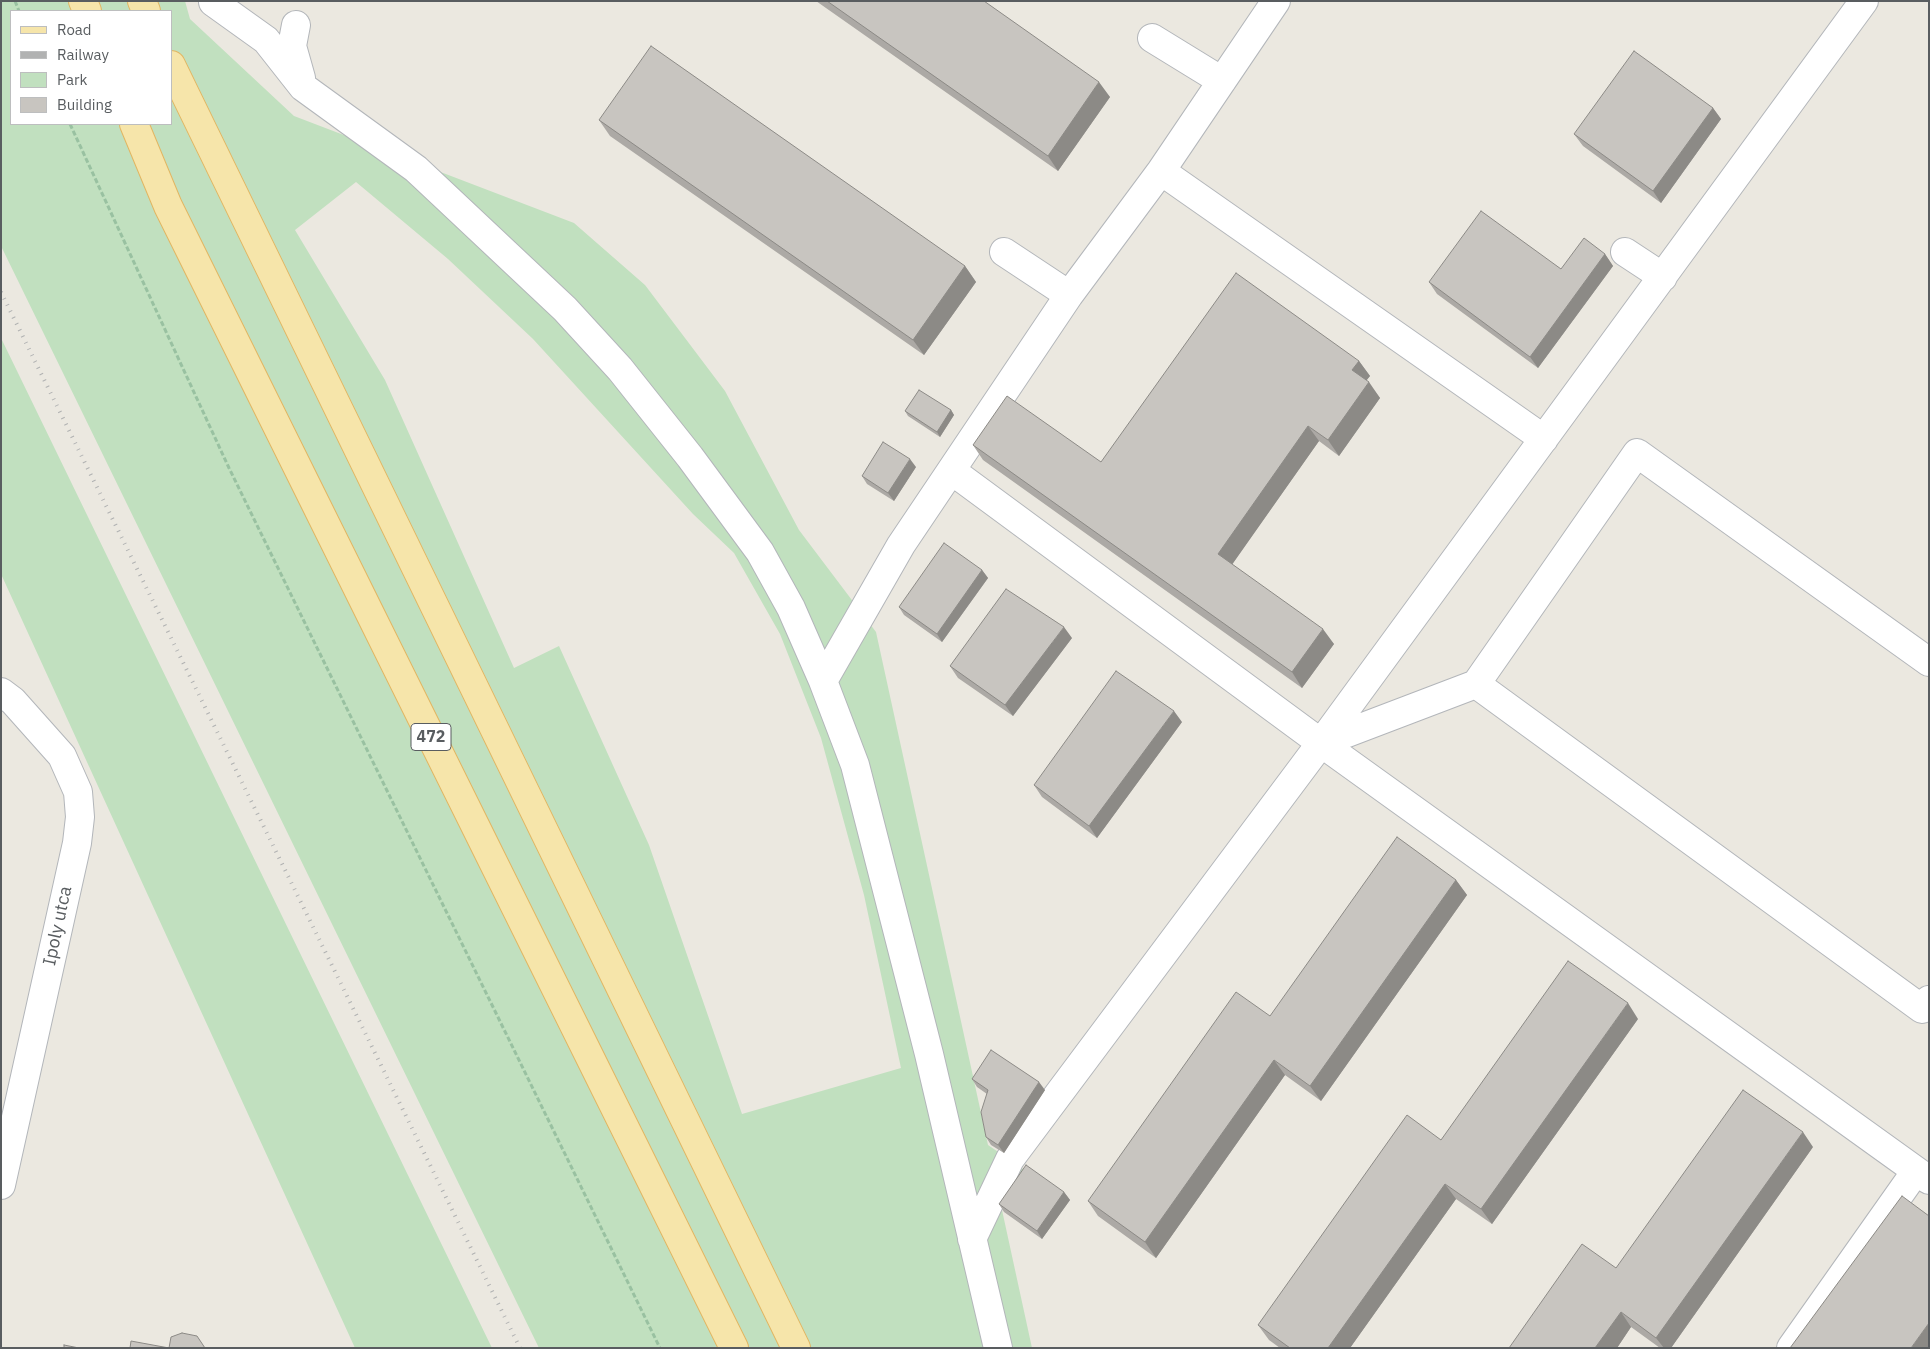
<!DOCTYPE html>
<html>
<head>
<meta charset="utf-8">
<style>
  body { margin:0 }
  #map { position:relative; width:1930px; height:1349px; overflow:hidden; background:#ebe8e0; font-family:"IBM Plex Sans",sans-serif }
  canvas { display:block }
  .frame { position:absolute; inset:0; border:2px solid #595d60; pointer-events:none }
  .legend { position:absolute; left:10px; top:10px; width:162px; height:115px; box-sizing:border-box; background:#fff; border:1px solid #bdbebf; margin:0; padding:6px 9px; list-style:none; font-size:15px; color:#595d60 }
  .legend li { display:flex; align-items:center; gap:10px; height:25px }
  .legend b { width:25px; border:1px solid #bdbebf }
</style>
</head>
<body>
<div id="map">
<canvas width="1930" height="1349"></canvas>
<div class="frame"></div>
<ul class="legend">
<li><b style="height:6px;background:#f6e5aa"></b>Road</li>
<li><b style="height:6px;background:#b1b2b2"></b>Railway</li>
<li><b style="height:14px;background:#c1e0bf"></b>Park</li>
<li><b style="height:14px;background:#c8c5c0"></b>Building</li>
</ul>
</div>
<script>
const g = document.querySelector('canvas').getContext('2d');
g.lineJoin = 'round';
function fillPath(path, color) {
  g.fillStyle = color;
  g.fill(path, 'evenodd');
}
function poly(rows) {
  const path = new Path2D();
  for (const r of rows) {
    path.moveTo(r[0], r[1]);
    for (let i = 2; i < r.length; i += 2) path.lineTo(r[i], r[i + 1]);
  }
  return path;
}
function trace(path, color, width, dash) {
  g.strokeStyle = color;
  g.lineWidth = width;
  g.lineCap = dash ? 'butt' : 'round';
  g.setLineDash(dash || []);
  g.stroke(path);
}
function write(font, color, halo, rows, align = 'center') {
  g.font = font + ' "IBM Plex Sans",sans-serif';
  g.lineWidth = 5;
  g.setLineDash([]);
  g.textBaseline = 'middle';
  g.strokeStyle = halo;
  g.fillStyle = color;
  for (const [text, x, y, turn = 0] of rows) {
    g.save();
    g.translate(x, y);
    g.rotate((+turn || 0) * Math.PI / 180);
    g.textAlign = isNaN(turn) ? turn : align;
    if (halo) g.strokeText(text, 0, 0);
    g.fillText(text, 0, 0);
    g.restore();
  }
}
const green = poly([
  [1,1,185,1,190,19,294,116,574,223,645,285,725,391,799,530,876,632,988,1145,1029,1173,1002,1210,1032,1348,539,1348,1,246],
  [11,11,171,11,171,124,11,124],
  [356,182,448,259,533,339,693,514,734,553,780,634,821,738,864,895,901,1068,742,1114,649,845,559,646,514,668,385,380,295,230],
  [1,338,492,1348,355,1348,1,574]
]);
const path = poly([
  [15,1,19,11],
  [70,124,229,468,660,1348]
]);
const minor = poly([
  [213,2,266,40,303,87,416,169,565,309,620,369,690,457,760,552,791,608,823,681,855,765,929,1054,998,1348],
  [296,25,292,46,301,78],
  [1152,38,1222,81],
  [1161,171,1544,439],
  [1004,252,1069,295],
  [1625,252,1663,277],
  [952,471,1321,743,1929,1180],
  [823,681,901,545,1069,295,1161,171,1276,1],
  [1476,684,1637,453,1929,662],
  [1,692,13,701,62,756,78,792,80,817,77,843,1,1185],
  [1321,743,1476,684,1922,1009,1929,1000],
  [972,1239,1010,1159,1321,743,1864,1],
  [1791,1348,1916,1171]
]);
const major = poly([
  [83,1,87,11],
  [142,1,146,11],
  [171,65,796,1348],
  [134,124,168,206,734,1348]
]);
const rail = poly([
  [1,292,520,1348]
]);
const wall = poly([
  [816,1,984,1,1110,97,1058,171],
  [1713,108,1721,119,1661,203,1583,146,1574,134],
  [599,120,965,266,976,282,924,355,610,136],
  [1605,254,1613,266,1538,368,1437,294,1429,282,1561,269],
  [1359,361,1370,376,1366,380,1380,398,1339,456,1319,441,1232,564,1334,644,1302,688,983,460,973,445,1101,462],
  [951,410,954,415,940,437,908,416,905,411],
  [916,467,894,501,867,484,862,476],
  [982,570,988,578,942,642,904,615,899,607],
  [1072,638,1013,716,958,678,950,666],
  [1182,722,1097,838,1042,797,1034,785],
  [1456,880,1467,895,1321,1101,1285,1075,1156,1258,1098,1216,1088,1201,1270,1016],
  [1638,1019,1492,1224,1456,1199,1350,1348,1280,1348,1269,1340,1258,1325,1441,1140],
  [972,1079,1045,1090,1004,1153,991,1145,986,1137,987,1094,977,1087],
  [1813,1147,1671,1348,1660,1348,1631,1327,1617,1348,1509,1348,1616,1268],
  [1064,1192,1070,1200,1042,1239,1004,1212,999,1204]
]);
const shadedWall = poly([
  [1099,82,1110,97,1058,171,1048,156],
  [1713,108,1721,119,1661,203,1653,191],
  [1605,254,1613,266,1538,368,1530,357],
  [965,266,976,282,924,355,913,340],
  [1359,361,1370,376,1363,385,1352,370],
  [1369,382,1380,398,1339,456,1328,440],
  [951,410,954,415,940,437,937,432],
  [1308,426,1319,441,1229,569,1218,554],
  [910,459,916,467,894,501,888,493],
  [982,570,988,578,942,642,937,634],
  [1064,627,1072,638,1013,716,1005,705],
  [1323,629,1334,644,1302,688,1292,672],
  [1174,711,1182,722,1097,838,1089,826],
  [1456,880,1467,895,1321,1101,1310,1086],
  [1628,1003,1638,1019,1492,1224,1481,1209],
  [1274,1060,1285,1075,1156,1258,1145,1242],
  [1039,1082,1045,1090,1004,1153,998,1145],
  [1803,1132,1813,1147,1671,1348,1664,1348,1656,1338],
  [1445,1184,1456,1199,1350,1348,1328,1348],
  [1064,1192,1070,1200,1042,1239,1037,1231],
  [1621,1312,1631,1327,1617,1348,1595,1348],
  [1929,1323,1929,1348,1911,1348]
]);
const building = poly([
  [827,1,984,1,1099,82,1048,156,827,1],
  [651,46,965,266,913,340,599,120,651,46],
  [1634,51,1713,108,1653,191,1574,134,1634,51],
  [1481,211,1561,269,1584,238,1605,254,1530,357,1429,282,1481,211],
  [1236,273,1359,361,1352,370,1369,382,1328,440,1308,426,1218,554,1323,629,1292,672,973,445,1007,396,1101,462,1236,273],
  [919,390,951,410,937,432,905,411,919,390],
  [883,442,910,459,888,493,862,476,883,442],
  [944,543,982,570,937,634,899,607,944,543],
  [1006,589,1064,627,1005,705,950,666,1006,589],
  [1116,671,1174,711,1089,826,1034,785,1116,671],
  [1397,837,1456,880,1310,1086,1274,1060,1145,1242,1088,1201,1236,992,1270,1016,1397,837],
  [1568,961,1628,1003,1481,1209,1445,1184,1328,1348,1290,1348,1258,1325,1407,1115,1441,1140,1568,961],
  [991,1050,1039,1082,998,1145,986,1137,981,1112,988,1090,972,1079,991,1050],
  [1743,1090,1803,1132,1656,1338,1621,1312,1595,1348,1509,1348,1582,1244,1616,1268,1743,1090],
  [1026,1165,1064,1192,1037,1231,999,1204,1026,1165],
  [1902,1196,1929,1216,1929,1323,1911,1348,1790,1348,1902,1196],
  [182,1333,197,1336,205,1348,130,1348,131,1341,169,1348,171,1337,182,1333],
  [64,1345,79,1348,64,1348,64,1345]
]);
const shields = [
  [431,737,40]
];
const shieldNames = [
  ["472",431,737]
];
const streetNames = [
  ["Ipoly utca",58,926,-78]
];
fillPath(green, '#c1e0bf');
trace(minor, '#b3b6ba', 30);
trace(major, '#e2b662', 30);
trace(path, '#99c1a1', 3, [5, 2.5]);
trace(minor, '#fff', 28);
trace(major, '#f6e5aa', 28);
trace(rail, '#b1b2b2', 4, [1, 6]);
fillPath(wall, '#aca9a5');
fillPath(shadedWall, '#8c8a86');
fillPath(building, '#c8c5c0');
trace(building, '#8c8a86', 1);
for (const [x, y, w] of shields) {
  const box = new Path2D();
  box.roundRect(x - w / 2, y - 13.5, w, 27, 4);
  g.fillStyle = '#fff';
  g.fill(box);
  trace(box, '#595d60', 1);
}
write('bold 16px', '#595d60', null, shieldNames);
write('18px', '#595d60', '#fff', streetNames);
</script>
</body>
</html>
